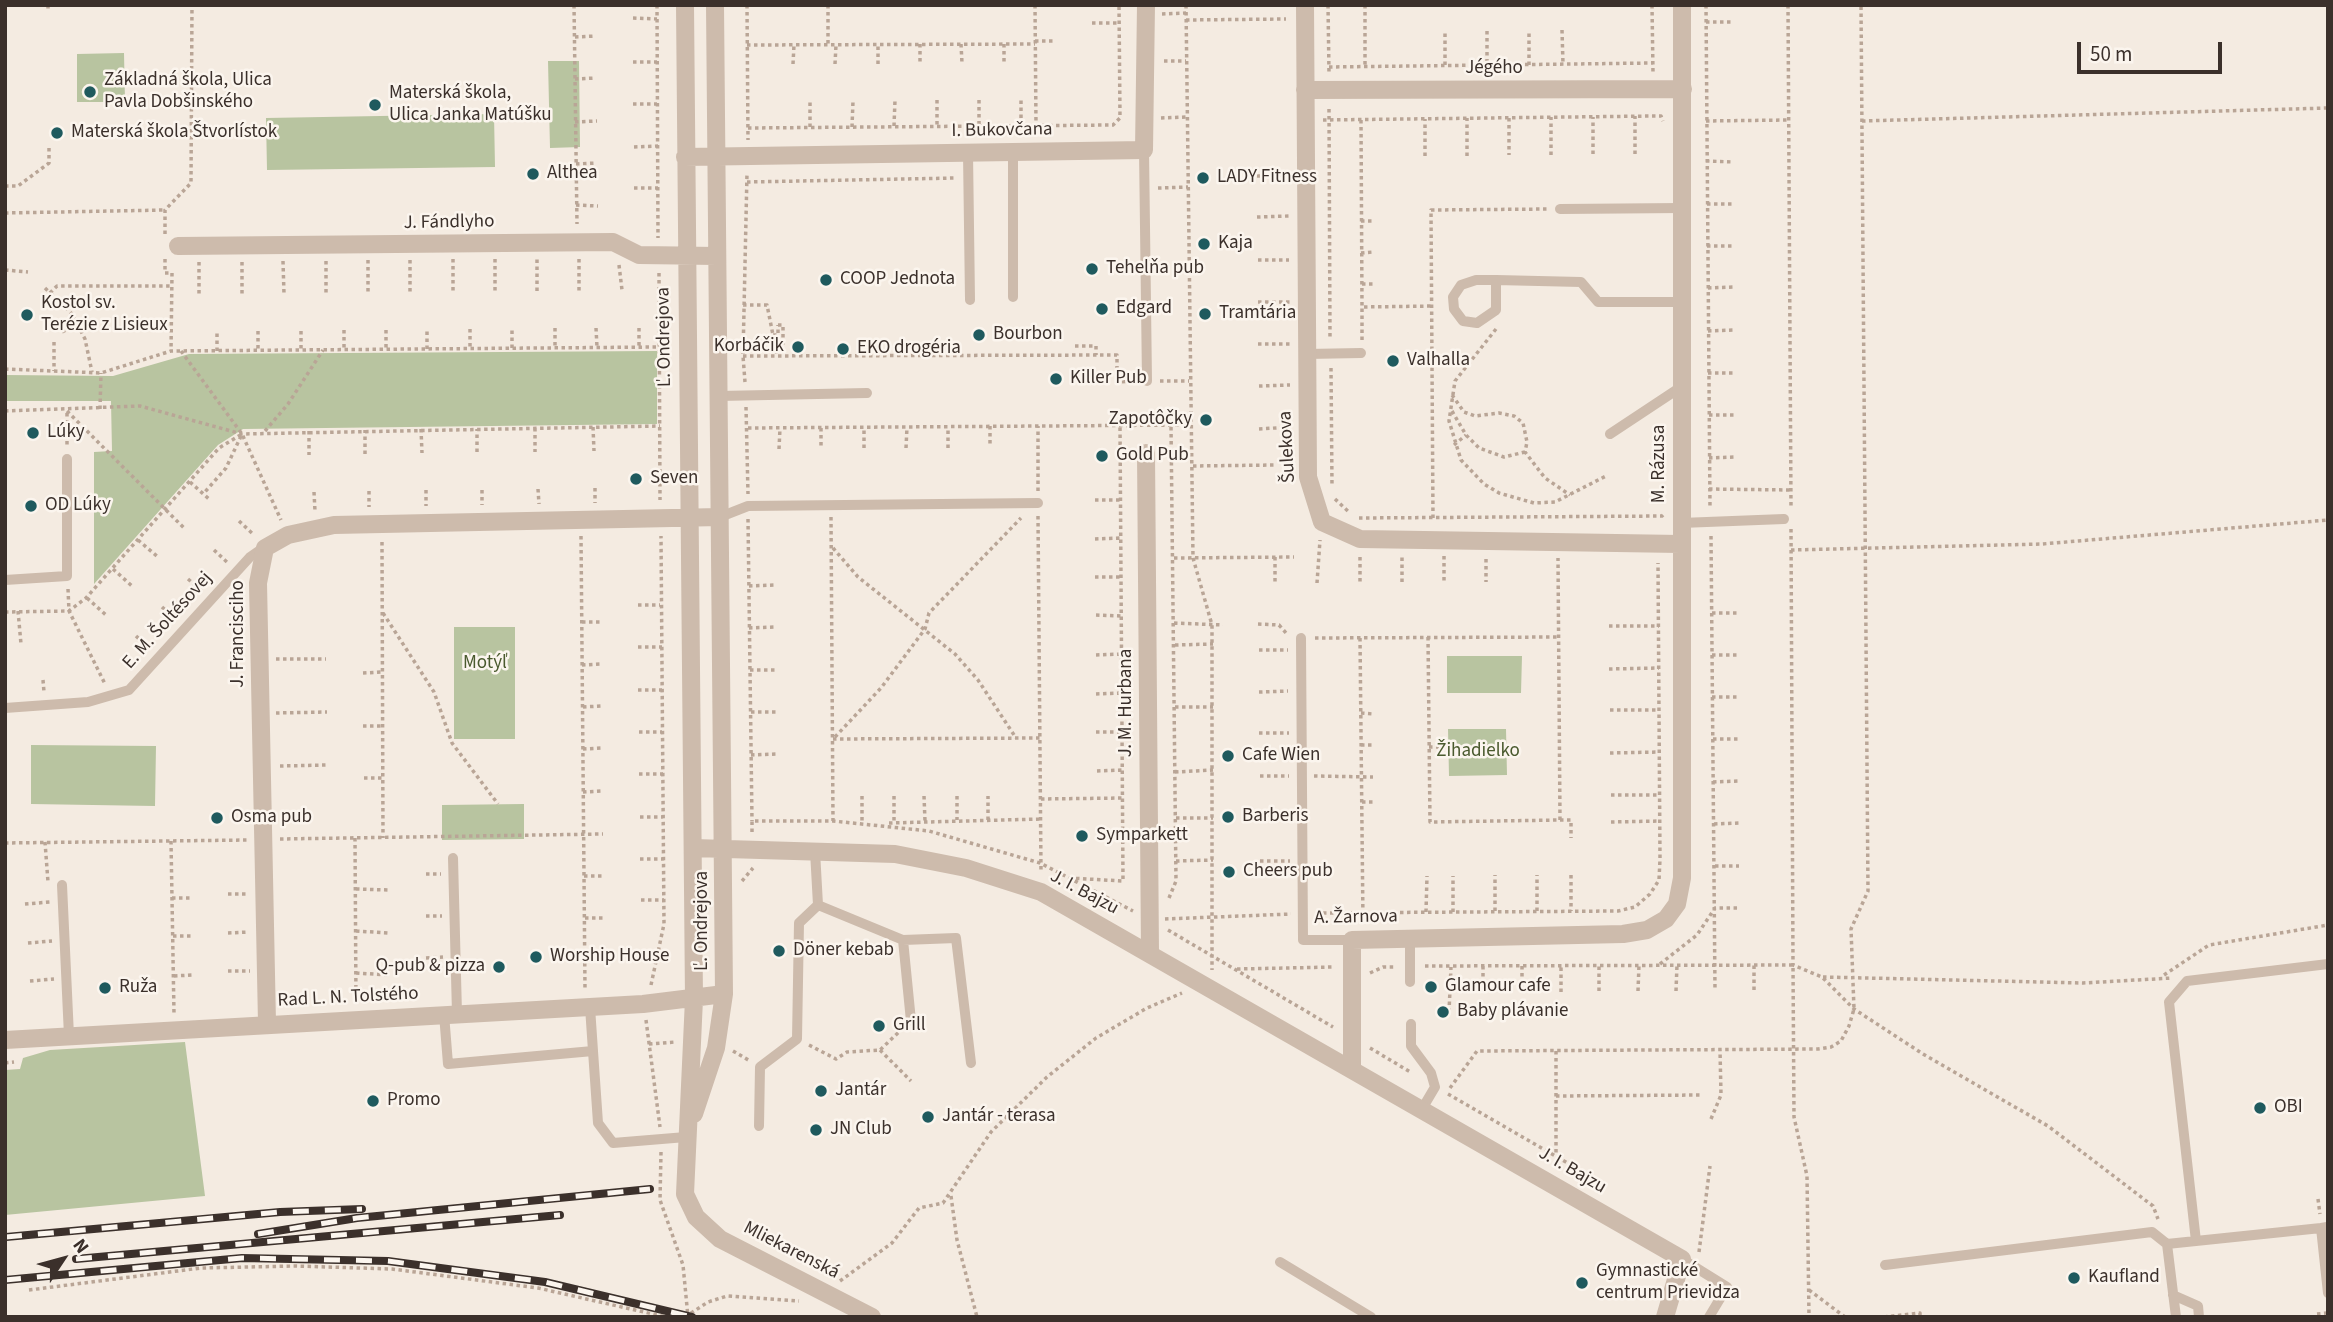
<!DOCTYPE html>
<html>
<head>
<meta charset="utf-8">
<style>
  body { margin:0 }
  #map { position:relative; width:2333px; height:1322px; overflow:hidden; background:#f4ebe1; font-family:"Source Sans 3",sans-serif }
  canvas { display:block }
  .frame { position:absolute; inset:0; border:7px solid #3b302b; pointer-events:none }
  .north { position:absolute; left:28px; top:1224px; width:70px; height:70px; -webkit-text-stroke:5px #fbf5ee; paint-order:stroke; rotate:54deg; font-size:19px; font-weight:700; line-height:28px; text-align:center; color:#3b302b }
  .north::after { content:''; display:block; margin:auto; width:24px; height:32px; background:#3b302b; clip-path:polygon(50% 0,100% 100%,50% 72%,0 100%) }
  .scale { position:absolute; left:2077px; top:42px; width:145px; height:32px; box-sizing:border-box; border:4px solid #3b302b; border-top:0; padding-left:9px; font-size:21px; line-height:24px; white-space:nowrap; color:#3b302b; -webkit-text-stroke:5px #fbf5ee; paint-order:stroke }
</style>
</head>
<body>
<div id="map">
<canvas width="2333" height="1322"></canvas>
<div class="frame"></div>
<div class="north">N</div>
<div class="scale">50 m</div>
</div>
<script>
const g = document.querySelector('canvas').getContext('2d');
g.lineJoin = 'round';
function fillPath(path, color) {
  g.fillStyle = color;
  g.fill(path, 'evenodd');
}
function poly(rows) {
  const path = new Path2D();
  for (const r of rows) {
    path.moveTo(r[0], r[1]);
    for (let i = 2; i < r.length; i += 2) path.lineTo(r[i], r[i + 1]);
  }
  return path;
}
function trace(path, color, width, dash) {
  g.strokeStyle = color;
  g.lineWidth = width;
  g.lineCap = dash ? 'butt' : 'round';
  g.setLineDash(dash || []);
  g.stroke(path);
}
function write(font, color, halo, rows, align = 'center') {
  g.font = font + ' "Source Sans 3",sans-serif';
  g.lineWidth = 5;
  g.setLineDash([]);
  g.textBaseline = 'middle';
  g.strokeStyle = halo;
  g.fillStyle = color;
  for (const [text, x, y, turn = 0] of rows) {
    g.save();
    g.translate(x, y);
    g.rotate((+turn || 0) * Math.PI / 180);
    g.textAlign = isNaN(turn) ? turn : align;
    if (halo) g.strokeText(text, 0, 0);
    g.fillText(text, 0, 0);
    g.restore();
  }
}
const green = poly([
  [124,53,125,102,77,102,77,54],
  [548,61,579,61,580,147,550,148],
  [494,114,495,167,267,170,266,118],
  [657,351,657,424,243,429,218,445,94,584,94,452,112,451,111,401,5,401,5,375,113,376,189,354],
  [454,627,515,627,515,739,454,739],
  [1447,656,1522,656,1521,693,1447,693],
  [1448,729,1506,729,1507,775,1449,776],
  [31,745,156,746,155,806,31,804],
  [524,804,524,839,442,840,442,805],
  [185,1042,205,1196,5,1215,5,1070,20,1069,23,1058,50,1050]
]);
const path = poly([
  [48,5,48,11],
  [574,5,577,224],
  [657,5,658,238],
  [747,5,748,140],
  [828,5,828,45],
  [1035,5,1036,125],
  [1186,5,1193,558,1212,625,1212,970],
  [1328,5,1329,73],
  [1365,5,1365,66],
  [1652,5,1653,73],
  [1706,5,1710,507],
  [1788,5,1791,507],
  [1162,14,1186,13],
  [633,18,657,19],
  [1186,20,1286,19],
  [1706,22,1731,22],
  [1092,23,1118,23],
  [1562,30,1563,64],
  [1487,31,1487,65],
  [575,37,596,36],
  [1035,41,1055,41],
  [920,44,920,63],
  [961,44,962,63],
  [1004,44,1004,63],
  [747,45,1035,44],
  [1164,61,1186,61],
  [633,62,657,62],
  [793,64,794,45],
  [835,64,836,45],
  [878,64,878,45],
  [1445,65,1445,31],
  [1529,65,1529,30],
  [1329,67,1653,63],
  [575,79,596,78],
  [937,100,937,126],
  [979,100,979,126],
  [633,104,657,104],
  [1329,109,1330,339],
  [1161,118,1187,117],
  [1509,118,1509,155],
  [1323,120,1652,116,1661,116,1663,121],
  [1361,120,1362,307,1433,306],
  [1706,121,1788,120],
  [1862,121,2328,108],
  [575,122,597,121],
  [1021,125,1021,100],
  [894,126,895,100],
  [810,127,810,101],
  [852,127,853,101],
  [748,128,1113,125,1120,118,1119,5],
  [634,147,658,146],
  [1593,154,1593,117],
  [1635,154,1635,116],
  [1551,155,1551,117],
  [1425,156,1425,119],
  [1467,156,1467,118],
  [1706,161,1734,162],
  [576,164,597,163],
  [1257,176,1288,175],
  [747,182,956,178],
  [5,186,18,186,49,163,49,146],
  [634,188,658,188],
  [1158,188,1188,187],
  [1707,204,1734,204],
  [576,205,598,206],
  [5,213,165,210],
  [1257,217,1289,216],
  [1361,221,1373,221],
  [165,234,165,210,191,183,192,5],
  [1707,246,1735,246],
  [1361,253,1373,252],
  [165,259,165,273,172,273,171,351],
  [453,259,453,292],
  [495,259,495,292],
  [579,259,579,291],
  [368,260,368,293],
  [410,260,410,293],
  [1258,260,1289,260],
  [283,261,284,294],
  [326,261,326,293],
  [199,262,199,295],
  [242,262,242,295],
  [619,265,622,290],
  [5,270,28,272],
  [659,273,660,500],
  [1362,284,1373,284],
  [45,288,72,314,85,339,92,372],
  [1708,288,1735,287],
  [537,291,537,258],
  [50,293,57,286,172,286],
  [1258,302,1290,302],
  [743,305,767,305,777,355],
  [778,325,783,325,783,355],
  [555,328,555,347],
  [596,328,597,347],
  [639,328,639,347],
  [470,329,470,348],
  [1496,329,1455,381,1449,421,1461,460,1484,484,1499,493,1534,503,1555,502,1606,476],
  [344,330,344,349],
  [386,330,386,349],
  [258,331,258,350],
  [301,331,301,350],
  [1708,331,1735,330],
  [62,332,78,324],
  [773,335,778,335,778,325],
  [1362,340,1362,307],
  [54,342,54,371],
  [1258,344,1290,344],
  [1075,346,1096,346,1096,355],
  [512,348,512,329],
  [427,349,427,330],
  [181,351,242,434,281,520],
  [217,351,217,332],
  [743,356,1117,355,1117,382,1135,381],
  [1331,368,1332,486],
  [5,369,101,373,171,351,659,347],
  [1708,373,1736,373],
  [1160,381,1189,381],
  [745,382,743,356,747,173],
  [1259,386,1290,385],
  [1452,395,1464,412,1475,416,1499,413,1514,416,1523,423,1527,442,1525,452,1545,478,1570,495],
  [746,407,748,494],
  [100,409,101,373],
  [5,411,140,406,242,434,660,426],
  [67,411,184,528],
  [1452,411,1466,435,1479,448,1504,457,1525,452],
  [67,413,67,447],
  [1709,415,1736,415],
  [990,426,990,447],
  [593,427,594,451],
  [535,428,535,452],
  [748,428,1190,425],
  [821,428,821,448],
  [421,429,422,453],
  [1259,429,1291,427],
  [265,431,288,404,323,350],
  [309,431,309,455],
  [1454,445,1466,435],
  [864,448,864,427],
  [906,448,907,427],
  [948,448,948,427],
  [779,449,780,428],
  [477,452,477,429],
  [365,454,365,430],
  [1709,458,1736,457],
  [1193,466,1275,465],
  [190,482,209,499],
  [595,488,595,503],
  [538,489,539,504],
  [1709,489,1791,490],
  [426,490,426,506],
  [482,490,482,505],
  [369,491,369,507],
  [1038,491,1038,426],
  [314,492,315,511],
  [1335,499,1350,513],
  [1095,500,1120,500],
  [1038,516,1041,872],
  [831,517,833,821],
  [1359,518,1662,516,1665,513],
  [1433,518,1431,210,1548,209],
  [748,519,752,821],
  [239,521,253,534],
  [1791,529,1793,965,1822,977,1854,1009,1923,1054,2048,1126,2153,1206,2158,1219],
  [581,536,585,990],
  [1711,536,1715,991],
  [1095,539,1121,538],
  [138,540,158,557],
  [382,542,383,838],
  [833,548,858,577,955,654,978,680,1016,738],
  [214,550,228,563],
  [1791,550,2042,544,2328,520],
  [1444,556,1444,582],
  [1275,557,1275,583],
  [1360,557,1360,582],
  [1174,558,1294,557],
  [1486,559,1486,582],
  [113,569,132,586],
  [1095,577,1121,577],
  [188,579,202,591],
  [1402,582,1402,556],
  [1317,583,1320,540],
  [749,586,775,585],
  [68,589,69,611,105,684],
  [87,598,106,615],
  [638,605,660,605],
  [162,607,176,620],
  [18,611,21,644],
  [5,612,69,611,86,598,219,448,242,434,226,468,204,493],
  [383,613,434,692,452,743,498,804],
  [1712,613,1737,613],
  [1096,615,1121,616],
  [582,622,601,622],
  [1174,623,1223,625],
  [1258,624,1279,625,1287,634],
  [1609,626,1659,626],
  [749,628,775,627],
  [136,636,150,649],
  [1428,637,1430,822,1560,820,1558,558],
  [1315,638,1559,637],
  [1360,638,1363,923],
  [1175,645,1213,644],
  [638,647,662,647],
  [1259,650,1288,650],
  [1096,655,1122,654],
  [1712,655,1738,655],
  [276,659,326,659],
  [582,665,601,664],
  [1609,669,1659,668],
  [750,670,775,670],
  [363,673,382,672],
  [43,680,44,692],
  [638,690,662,690],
  [1259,692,1288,691],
  [1096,694,1122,693],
  [1712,697,1738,697],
  [583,707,601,706],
  [1175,707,1213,707],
  [1610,710,1659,710],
  [751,712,776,712],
  [276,713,327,712],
  [1361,713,1373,714],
  [363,726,382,726],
  [639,732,662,732],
  [1096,732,1122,732],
  [1259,733,1289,733],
  [835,737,881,688,925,629,929,613,1021,518],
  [833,739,1040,738],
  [1713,739,1738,739],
  [1361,745,1373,745],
  [1429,747,1448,747],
  [583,749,602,748],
  [1610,753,1659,752],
  [751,755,776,754],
  [280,766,327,765],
  [1097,771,1122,770],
  [1175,772,1213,770],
  [639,774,663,774],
  [1260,776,1289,776],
  [1314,776,1373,777],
  [364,778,382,778],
  [1713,782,1739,781],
  [583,792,602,791],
  [1611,795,1660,795],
  [862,796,862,823],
  [894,796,894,821],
  [924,796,925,821],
  [957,796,957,820],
  [1041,799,1123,798],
  [1362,802,1373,802],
  [1260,815,1289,815],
  [640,817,663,817],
  [1176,818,1213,818],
  [988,820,988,796],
  [1560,820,1571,820,1571,838],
  [1611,822,1660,821],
  [889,823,1041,819],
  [1714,824,1739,823],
  [752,832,752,821,833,821,929,831,1040,863,1133,911],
  [355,838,356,1004],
  [280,839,603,834],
  [171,841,174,1014],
  [45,842,48,882],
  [5,843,247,840],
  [640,859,664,859],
  [1176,861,1213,860],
  [1260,861,1290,861],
  [1715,866,1739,866],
  [426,874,441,874],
  [1571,875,1571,911],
  [584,876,603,876],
  [1069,878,1123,881,1120,426],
  [742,881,753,868],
  [356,889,389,890],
  [228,894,248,894],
  [172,898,191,898],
  [1169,898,1176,881,1171,425],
  [641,900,664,900],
  [25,904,50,902],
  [1495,911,1495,875],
  [1537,911,1537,875],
  [1426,912,1427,876],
  [1453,912,1453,876],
  [1316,913,1618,911,1635,907,1650,894,1659,880,1660,859,1658,563],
  [426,916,442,916],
  [585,918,604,918],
  [1165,919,1291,914],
  [1168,930,1333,1027],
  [356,931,389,933],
  [228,933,249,932],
  [173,936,191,936],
  [28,943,52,941],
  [426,958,443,957],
  [1660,964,1697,935,1715,908,1740,908],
  [1425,966,1793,965,1794,1117,1807,1176,1809,1317],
  [1483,966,1483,992],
  [1522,966,1522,992],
  [1237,969,1334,967],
  [228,971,250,971],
  [356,973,389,975],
  [1370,973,1383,967,1396,967],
  [2164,975,2209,945,2328,925],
  [174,976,192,975],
  [1823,977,2083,983,2172,978],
  [30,981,54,979],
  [651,985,664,924,661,536],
  [1754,990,1754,965],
  [1599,991,1599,966],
  [1638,991,1639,965],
  [1676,991,1677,965],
  [1561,992,1561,966],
  [1449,1012,1451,967],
  [646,1020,660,1127],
  [649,1044,675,1042],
  [809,1045,836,1059,847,1052,880,1050,902,1029],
  [1370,1048,1412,1073],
  [880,1050,911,1081],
  [733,1051,750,1061],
  [1556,1051,1556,1156],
  [5,1063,14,1062],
  [1450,1088,1477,1051,1818,1049,1831,1047,1841,1041,1849,1026,1854,1009,1851,929,1868,891,1861,5],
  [1448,1094,1571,1165],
  [1556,1096,1703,1095],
  [1711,1119,1721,1095,1720,1050],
  [661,1152,660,1200,683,1265,688,1317],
  [951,1196,957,1240,977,1317],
  [2318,1199,2320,1214],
  [1699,1252,1710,1166],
  [840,1281,892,1243,919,1208,943,1203,991,1132,1047,1077,1096,1038,1147,1008,1182,993],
  [29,1290,201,1268,296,1266,392,1269,538,1288,666,1317],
  [1809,1290,1845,1317],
  [2317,1314,2328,1313],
  [685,1317,708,1302,727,1296,799,1301],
  [1884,1317,1920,1313,1920,1317]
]);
const service = poly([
  [1144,150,1147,381],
  [968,153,970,300],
  [1560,209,1682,208],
  [1496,280,1476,280,1461,285,1453,297,1454,309,1463,321,1477,323,1496,310,1496,280,1581,282,1598,302,1682,302],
  [1013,297,1013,152],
  [1307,354,1361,353],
  [719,396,867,393],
  [1610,434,1681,387],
  [720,517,748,506,1038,503],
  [1681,523,1784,519],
  [5,580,67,576,67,459],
  [1301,638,1303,940,1352,940],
  [5,708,88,702,129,690,250,557,263,548],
  [453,858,457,1014],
  [62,885,69,1036],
  [818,905,903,940,911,1021],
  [1410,939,1410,982],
  [903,940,956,938,971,1063],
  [590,1007,593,1051],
  [444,1014,448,1064,593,1051,598,1123,613,1143,686,1137],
  [1411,1024,1411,1046,1431,1073,1435,1087,1422,1109],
  [759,1126,760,1067,797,1039,799,923,818,905,815,851],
  [2327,1227,2321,1228,2328,1293],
  [2196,1241,2169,1002,2187,981,2328,964],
  [1682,1259,1727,1287,1709,1317],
  [1280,1262,1371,1317],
  [1885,1265,2152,1232,2167,1244],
  [2173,1295,2198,1306,2199,1317],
  [2176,1317,2167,1244,2321,1228]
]);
const minor = poly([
  [685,5,694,999,685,1194,696,1217,720,1239,872,1317],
  [1305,5,1308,477,1322,522,1360,539,1680,544],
  [1305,90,1683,89],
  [685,157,1144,150,1146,5],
  [178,246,613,242,639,255,717,256],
  [1146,453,1150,953],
  [693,848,895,854,966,868,1041,892,1682,1259,1665,1317],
  [267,1023,258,583,265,548,288,535,334,525,720,517],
  [5,1040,643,1004,724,994],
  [1352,1068,1352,940,1623,934,1647,930,1666,919,1677,904,1682,878,1682,5],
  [694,1114,716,1048,724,994,715,5]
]);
const rail = poly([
  [258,1234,357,1218,650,1189],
  [6,1237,280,1212,362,1209],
  [76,1259,560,1215],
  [5,1280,242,1258,388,1261,545,1282,692,1317]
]);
const markers = [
  [90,92,7,"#1f5a5e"],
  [375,105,7,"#1f5a5e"],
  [57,133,7,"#1f5a5e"],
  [533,174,7,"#1f5a5e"],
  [1203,178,7,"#1f5a5e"],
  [1204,244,7,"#1f5a5e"],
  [1092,269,7,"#1f5a5e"],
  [826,280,7,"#1f5a5e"],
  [1102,309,7,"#1f5a5e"],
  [1205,314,7,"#1f5a5e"],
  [27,315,7,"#1f5a5e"],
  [979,335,7,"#1f5a5e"],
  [798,347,7,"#1f5a5e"],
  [843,349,7,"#1f5a5e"],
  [1393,361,7,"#1f5a5e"],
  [1056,379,7,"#1f5a5e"],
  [1206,420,7,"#1f5a5e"],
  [33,433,7,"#1f5a5e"],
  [1102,456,7,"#1f5a5e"],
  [636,479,7,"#1f5a5e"],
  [31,506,7,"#1f5a5e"],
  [1228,756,7,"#1f5a5e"],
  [1228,817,7,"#1f5a5e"],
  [217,818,7,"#1f5a5e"],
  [1082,836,7,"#1f5a5e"],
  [1229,872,7,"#1f5a5e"],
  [779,951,7,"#1f5a5e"],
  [536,957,7,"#1f5a5e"],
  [499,967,7,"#1f5a5e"],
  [1431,987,7,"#1f5a5e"],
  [105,988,7,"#1f5a5e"],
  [1443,1012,7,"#1f5a5e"],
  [879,1026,7,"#1f5a5e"],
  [821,1091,7,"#1f5a5e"],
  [373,1101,7,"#1f5a5e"],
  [2260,1108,7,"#1f5a5e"],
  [928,1117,7,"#1f5a5e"],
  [816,1130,7,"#1f5a5e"],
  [2074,1278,7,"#1f5a5e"],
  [1582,1283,7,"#1f5a5e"]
];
const streetNames = [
  ["Jégého",1494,69],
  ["I. Bukovčana",1002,131,-1],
  ["J. Fándlyho",449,223,-1],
  ["Ľ. Ondrejova",665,337,-91],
  ["Šulekova",1288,447,-93],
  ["M. Rázusa",1660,464,-90],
  ["E. M. Šoltésovej",168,621,-48],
  ["J. Francisciho",239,634,-90],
  ["J. M. Hurbana",1127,703,-90],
  ["J. I. Bajzu",1084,893,28],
  ["A. Žarnova",1356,918,-1],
  ["Ľ. Ondrejova",703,921,-90],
  ["Rad L. N. Tolstého",348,998,-3],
  ["J. I. Bajzu",1572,1171,30],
  ["Mliekarenská",791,1251,27]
];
const poiNames = [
  ["Základná škola, Ulica",104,81],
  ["Pavla Dobšinského",104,103],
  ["Materská škola,",389,94],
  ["Ulica Janka Matúšku",389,116],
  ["Materská škola Štvorlístok",71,133],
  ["Althea",547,174],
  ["LADY Fitness",1217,178],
  ["Kaja",1218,244],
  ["Tehelňa pub",1106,269],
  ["COOP Jednota",840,280],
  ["Kostol sv.",41,304],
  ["Terézie z Lisieux",41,326],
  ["Edgard",1116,309],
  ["Tramtária",1219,314],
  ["Bourbon",993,335],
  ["Korbáčik",784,347,"right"],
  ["EKO drogéria",857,349],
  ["Valhalla",1407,361],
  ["Killer Pub",1070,379],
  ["Zapotôčky",1192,420,"right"],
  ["Lúky",47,433],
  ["Gold Pub",1116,456],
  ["Seven",650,479],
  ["OD Lúky",45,506],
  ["Cafe Wien",1242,756],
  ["Barberis",1242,817],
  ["Osma pub",231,818],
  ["Symparkett",1096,836],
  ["Cheers pub",1243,872],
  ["Döner kebab",793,951],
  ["Worship House",550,957],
  ["Q-pub & pizza",485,967,"right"],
  ["Glamour cafe",1445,987],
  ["Ruža",119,988],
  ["Baby plávanie",1457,1012],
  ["Grill",893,1026],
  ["Jantár",835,1091],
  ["Promo",387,1101],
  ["OBI",2274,1108],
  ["Jantár - terasa",942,1117],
  ["JN Club",830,1130],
  ["Gymnastické",1596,1272],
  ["centrum Prievidza",1596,1294],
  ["Kaufland",2088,1278]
];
const parkNames = [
  ["Motýľ",485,664],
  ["Žihadielko",1478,752]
];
fillPath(green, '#b8c4a0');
trace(path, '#b9a596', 3.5, [3.5, 3.5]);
trace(service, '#cdbbac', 10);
trace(minor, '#cdbbac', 18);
trace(rail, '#3b302b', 8);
trace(rail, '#fbf5ee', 5, [16]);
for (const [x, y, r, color] of markers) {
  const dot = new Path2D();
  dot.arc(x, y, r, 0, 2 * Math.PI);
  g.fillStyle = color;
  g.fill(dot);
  trace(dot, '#fbf5ee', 2.5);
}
write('19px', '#3b302b', '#fbf5ee', streetNames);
write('19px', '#3b302b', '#fbf5ee', poiNames, 'left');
write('19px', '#4a5a2e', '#fbf5ee', parkNames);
</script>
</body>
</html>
